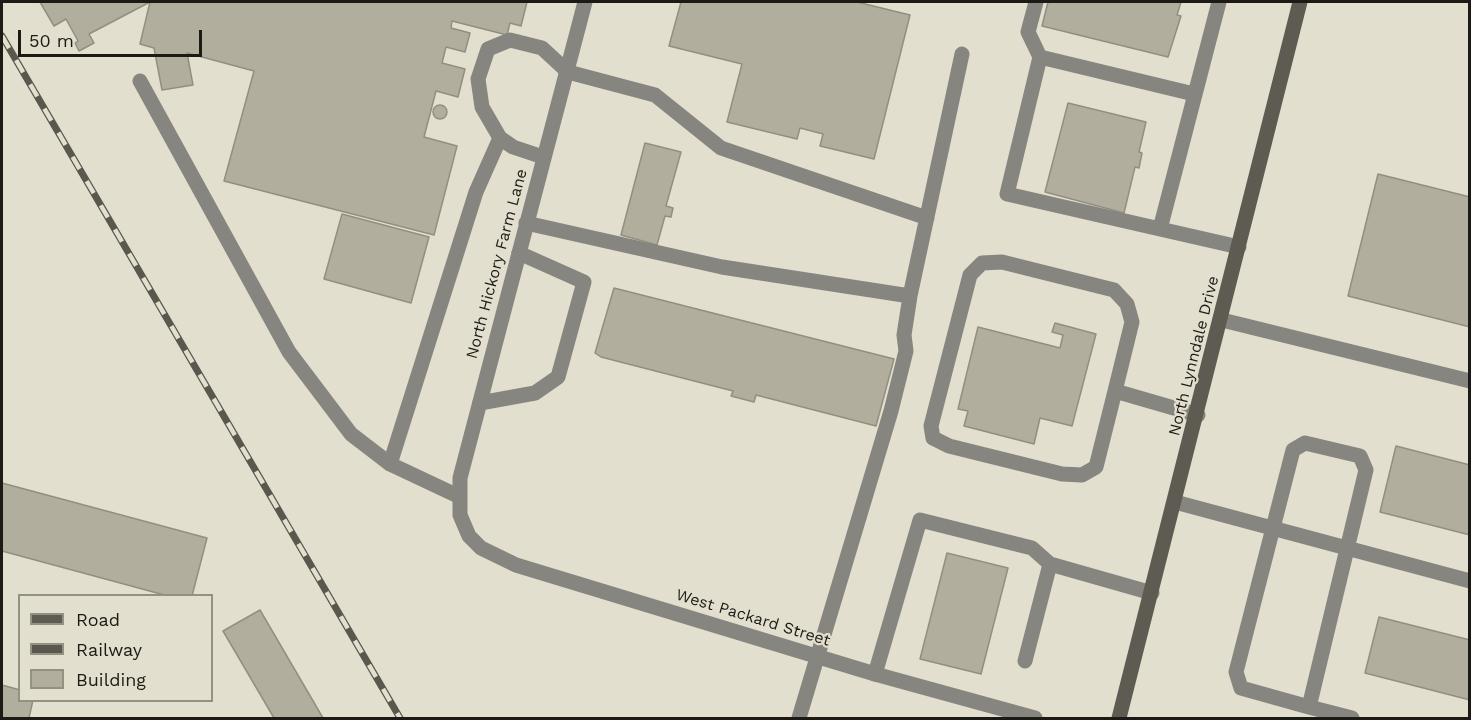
<!DOCTYPE html>
<html>
<head>
<meta charset="utf-8">
<style>
  body { margin:0 }
  #map { position:relative; width:1471px; height:720px; overflow:hidden; background:#e3dfcf; font-family:"Work Sans",sans-serif }
  canvas { display:block }
  .frame { position:absolute; inset:0; border:3px solid #1b1a14; pointer-events:none }
  .legend { position:absolute; left:18px; top:594px; width:195px; height:108px; box-sizing:border-box; background:#e3dfcf; border:2px solid #939084; margin:0; padding:8px 10px; list-style:none; font-size:18px; color:#1b1a14 }
  .legend li { display:flex; align-items:center; gap:12px; height:30px }
  .legend b { width:30px; border:2px solid #939084 }
  .scale { position:absolute; left:18px; top:30px; width:184px; height:27px; box-sizing:border-box; border:3px solid #1b1a14; border-top:0; padding-left:8px; font-size:18px; line-height:21px; white-space:nowrap; color:#1b1a14; -webkit-text-stroke:4px #e3dfcf; paint-order:stroke }
</style>
</head>
<body>
<div id="map">
<canvas width="1471" height="720"></canvas>
<div class="frame"></div>
<ul class="legend">
<li><b style="height:8px;background:#5d5b52"></b>Road</li>
<li><b style="height:8px;background:#5a584e"></b>Railway</li>
<li><b style="height:16px;background:#b1ae9e"></b>Building</li>
</ul>
<div class="scale">50 m</div>
</div>
<script>
const g = document.querySelector('canvas').getContext('2d');
g.lineJoin = 'round';
function fillPath(path, color) {
  g.fillStyle = color;
  g.fill(path, 'evenodd');
}
function poly(rows) {
  const path = new Path2D();
  for (const r of rows) {
    if (r.length === 3) {
      path.moveTo(r[0] + r[2], r[1]);
      path.arc(r[0], r[1], r[2], 0, 2 * Math.PI);
      continue;
    }
    path.moveTo(r[0], r[1]);
    for (let i = 2; i < r.length; i += 2) path.lineTo(r[i], r[i + 1]);
  }
  return path;
}
function trace(path, color, width, dash) {
  g.strokeStyle = color;
  g.lineWidth = width;
  g.lineCap = dash ? 'butt' : 'round';
  g.setLineDash(dash || []);
  g.stroke(path);
}
function write(font, color, halo, rows, align = 'center') {
  g.font = font + ' "Work Sans",sans-serif';
  g.lineWidth = 4.5;
  g.setLineDash([]);
  g.textBaseline = 'middle';
  g.strokeStyle = halo;
  g.fillStyle = color;
  for (const [text, x, y, turn = 0] of rows) {
    g.save();
    g.translate(x, y);
    g.rotate((+turn || 0) * Math.PI / 180);
    g.textAlign = isNaN(turn) ? turn : align;
    if (halo) g.strokeText(text, 0, 0);
    g.fillText(text, 0, 0);
    g.restore();
  }
}
const building = poly([
  [40,2,150,2,89,34,94,43,79,51,75,43,78,41,66,19,54,26,40,2],
  [150,2,527,2,521,26,510,23,507,35,452,21,451,28,470,33,465,52,446,47,442,63,465,69,458,97,436,91,424,137,457,146,434,235,224,181,254,71,187,53,193,85,162,90,154,48,140,44,150,2],
  [681,2,857,2,910,15,874,159,820,146,823,134,800,128,797,139,727,122,742,64,669,46,681,2],
  [1048,2,1181,2,1177,15,1181,16,1168,57,1042,26,1048,2],
  [1068,103,1146,122,1139,152,1142,153,1139,168,1135,167,1124,213,1045,192,1068,103],
  [440,112,7],
  [645,143,681,152,666,206,673,208,671,217,665,216,657,245,621,235,645,143],
  [1378,174,1470,197,1470,327,1348,296,1378,174],
  [342,214,429,237,411,303,324,279,342,214],
  [614,288,894,359,876,426,756,395,754,402,731,396,733,391,601,357,595,353,614,288],
  [1055,323,1096,334,1072,426,1040,418,1034,444,964,426,968,411,958,409,978,327,1060,348,1063,335,1052,332,1055,323],
  [1396,446,1470,465,1470,535,1380,512,1396,446],
  [2,483,207,538,192,596,168,596,2,551,2,483],
  [947,553,1008,568,981,674,920,659,947,553],
  [260,610,323,718,274,718,223,631,260,610],
  [1379,617,1470,640,1470,700,1365,673,1379,617],
  [2,685,20,690,20,700,33,700,29,718,2,718,2,685]
]);
const service = poly([
  [1036,2,1028,32,1040,57,1007,194,1160,229],
  [1219,2,1160,229,1239,247],
  [1040,57,1194,94],
  [140,81,289,352,351,434,390,464,458,496],
  [543,157,513,147,500,138,482,107,478,79,488,49,510,40,542,48,568,72,655,95,721,148,927,218],
  [526,223,722,267,910,296],
  [1222,320,1470,381],
  [1115,391,1096,467,1082,475,1062,474,949,446,933,438,931,426,970,275,982,263,1002,262,1114,290,1127,304,1132,322,1115,391,1198,415],
  [480,403,535,393,558,377,584,282,519,253],
  [390,464,476,192,500,138],
  [1175,502,1470,581],
  [1025,661,1050,564],
  [875,674,920,520,1032,548,1050,564,1152,593],
  [1309,707,1366,470,1360,456,1305,443,1293,450,1236,672,1241,688,1309,707,1352,718],
  [799,718,891,411,906,351,904,335,910,296,962,54]
]);
const minor = poly([
  [585,2,460,478,460,515,469,536,481,548,516,565,875,674,1035,718]
]);
const secondary = poly([
  [1119,718,1300,2]
]);
const rail = poly([
  [2,36,400,718]
]);
const streetNames = [
  ["North Hickory Farm Lane",497,264,-75],
  ["North Lynndale Drive",1194,356,-76],
  ["West Packard Street",753,618,17]
];
fillPath(building, '#b1ae9e');
trace(building, '#928f80', 1.5);
trace(service, '#87857f', 15);
trace(minor, '#87857f', 15);
trace(secondary, '#5d5b52', 15);
trace(rail, '#5a584e', 7);
trace(rail, '#e3dfcf', 4.5, [14]);
write('16px', '#1b1a14', '#e3dfcf', streetNames);
</script>
</body>
</html>
